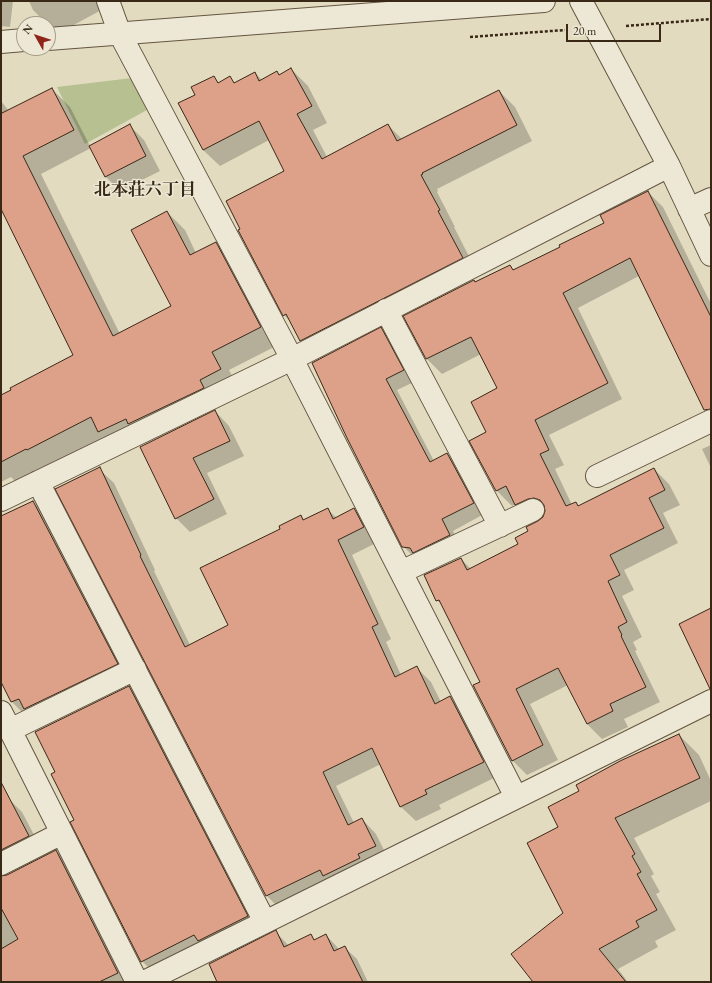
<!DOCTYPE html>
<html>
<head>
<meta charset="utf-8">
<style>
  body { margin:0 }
  #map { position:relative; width:712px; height:983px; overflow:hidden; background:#e3dbc0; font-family:"EB Garamond",serif }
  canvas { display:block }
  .frame { position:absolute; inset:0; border:2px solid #392816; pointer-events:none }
  .north { position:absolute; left:16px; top:16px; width:40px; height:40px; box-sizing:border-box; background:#ede8d6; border:1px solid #a59b89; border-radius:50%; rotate:309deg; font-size:11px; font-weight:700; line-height:16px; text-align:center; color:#392816 }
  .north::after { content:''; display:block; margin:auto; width:14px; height:18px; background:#8f2418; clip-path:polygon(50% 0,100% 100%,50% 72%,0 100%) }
  .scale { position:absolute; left:566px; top:24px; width:95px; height:18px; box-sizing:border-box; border:2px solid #392816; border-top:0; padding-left:5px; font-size:12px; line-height:14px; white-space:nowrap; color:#392816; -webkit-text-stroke:3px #ede8d6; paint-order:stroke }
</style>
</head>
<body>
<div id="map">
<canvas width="712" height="983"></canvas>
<div class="frame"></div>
<div class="north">N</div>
<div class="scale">20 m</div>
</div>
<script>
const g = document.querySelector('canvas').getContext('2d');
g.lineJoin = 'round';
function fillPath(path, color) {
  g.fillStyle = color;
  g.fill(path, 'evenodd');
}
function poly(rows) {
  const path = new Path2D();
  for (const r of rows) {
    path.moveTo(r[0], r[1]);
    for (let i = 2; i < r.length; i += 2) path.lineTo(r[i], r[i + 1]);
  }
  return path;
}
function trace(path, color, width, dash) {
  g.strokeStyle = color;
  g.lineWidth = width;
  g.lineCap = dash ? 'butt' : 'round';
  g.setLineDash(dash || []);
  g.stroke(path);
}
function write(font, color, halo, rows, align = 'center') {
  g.font = font + ' "EB Garamond","Noto Serif JP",serif';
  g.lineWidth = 3;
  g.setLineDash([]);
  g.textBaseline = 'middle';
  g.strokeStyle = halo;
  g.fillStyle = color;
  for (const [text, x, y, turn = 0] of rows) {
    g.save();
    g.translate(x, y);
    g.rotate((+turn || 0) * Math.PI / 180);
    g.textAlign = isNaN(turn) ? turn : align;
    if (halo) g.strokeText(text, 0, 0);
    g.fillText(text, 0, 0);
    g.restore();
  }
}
const green = poly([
  [132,78,147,110,85,144,57,87]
]);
const shadow = poly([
  [1,1,13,1,10,27,1,26],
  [29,1,104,1,107,7,57,34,33,10],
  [291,69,308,86,327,123,313,130,327,157,388,125,403,140,499,91,515,107,532,141,437,189,438,191,437,192,455,227,454,227,478,274,317,357,301,340,292,323,284,315,285,171,269,140,220,166,203,150,196,95,214,77,219,83,230,78,235,83,255,73,262,80,277,72,280,76],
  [52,89,70,107,90,146,130,126,144,140,160,171,120,191,106,177,91,148,41,174,120,334,172,307,167,212,185,230,196,253,216,243,234,261,278,345,229,370,238,387,217,398,221,406,147,442,143,437,117,450,104,437,46,468,44,466,15,481,11,477,1,482,1,396,75,355,1,207,1,101,9,111],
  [648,192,663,207,711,304,711,416,705,410,639,276,578,308,622,399,549,435,564,465,555,469,572,505,575,503,579,506,654,469,669,484,680,505,663,513,678,543,624,570,634,590,622,596,642,637,633,642,637,650,635,651,660,702,624,719,628,727,602,739,587,724,568,685,530,704,558,760,527,775,512,760,481,683,443,606,437,600,461,559,471,569,519,545,529,532,544,518,546,513,530,519,515,504,512,506,497,491,471,441,488,432,498,389,481,354,442,374,427,359,405,316,474,281,476,283,510,266,514,271,562,247,605,223],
  [381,329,392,340,414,382,397,390,434,461,447,454,458,465,484,514,453,531,461,547,415,558,403,546],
  [215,411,229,426,244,456,207,473,227,514,190,532,176,518,141,447],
  [711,445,711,468,702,449],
  [99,469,114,483,155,570,154,571,190,645,229,626,281,529,301,516,305,521,328,510,337,518,354,509,368,523,378,542,352,555,391,639,386,642,401,675,417,668,431,682,441,702,450,698,465,712,498,776,439,805,441,809,416,821,401,807,381,764,336,786,354,823,362,819,376,834,389,860,281,910,267,896],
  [33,502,51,520,135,682,43,727,34,718,30,720,12,702,1,679,1,517],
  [129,687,143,701,262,931,156,975,142,961,75,820,56,773],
  [679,735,699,755,711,781,711,801,634,838,654,874,651,876,660,892,656,894,676,930,655,941,658,947,618,969,628,982,535,982,564,913,560,827,580,791],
  [8,798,22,812,42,850,4,871,2,877,7,876,56,851,70,865,129,982,1,982,1,802],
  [276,932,289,946,310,935,316,941,326,935,339,949,344,947,357,959,368,982,218,982]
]);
const building = poly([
  [291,68,312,106,297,114,322,159,388,124,397,141,499,90,517,125,422,173,423,174,421,175,440,210,438,211,463,258,300,341,286,314,283,316,238,230,240,229,226,201,284,171,259,121,203,150,178,103,195,95,191,87,214,76,218,83,230,76,234,83,255,72,259,81,277,71,279,75,291,68],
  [52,88,74,130,23,156,113,336,171,306,131,230,167,211,190,255,216,242,261,327,212,352,221,369,200,380,204,388,128,424,126,419,98,432,91,417,27,450,26,449,1,462,1,395,11,390,10,388,73,355,1,209,1,110,2,113,52,88],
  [130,124,146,156,105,177,89,146,130,124],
  [648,191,711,317,711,409,704,410,630,258,563,293,608,383,535,420,549,450,540,454,566,506,576,502,578,506,654,468,665,490,649,498,664,528,610,555,620,575,608,581,627,622,618,627,622,635,621,636,646,687,610,704,613,711,587,724,558,668,516,689,543,745,512,761,473,685,480,682,439,600,436,601,424,575,461,558,467,570,518,544,515,538,528,531,526,527,538,521,543,517,545,511,544,505,540,500,534,498,528,499,515,505,506,486,496,491,469,441,486,432,471,402,497,388,471,337,426,359,403,316,474,280,475,282,510,265,513,270,560,247,559,245,604,223,600,215,648,191],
  [381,327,404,370,386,379,430,462,447,453,474,503,442,519,450,535,413,553,410,548,402,547,347,438,312,363,381,327],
  [215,410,230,441,193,458,214,499,175,519,140,447,215,410],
  [100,467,141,555,140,556,185,647,228,625,200,568,280,529,279,526,301,515,303,520,328,508,333,519,354,508,364,527,338,540,378,624,372,627,395,677,417,666,435,704,450,696,484,762,425,790,427,794,400,807,372,748,323,772,348,825,362,818,376,846,358,854,360,858,323,876,320,870,266,896,55,489,100,467],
  [33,501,118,664,24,709,19,699,11,702,1,682,1,516,33,501],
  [711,608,711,689,710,689,679,624,711,608],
  [129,686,248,916,198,941,194,935,141,962,70,822,74,820,51,774,55,772,35,732,129,686],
  [679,734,700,778,615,818,635,854,632,856,641,872,637,874,657,910,636,921,639,927,599,949,626,982,533,982,511,954,563,913,527,843,558,827,548,807,579,791,576,785,620,761,679,734],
  [1,782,29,836,1,850,1,782],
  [56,850,118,973,99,982,1,982,1,949,18,939,1,908,1,876,7,875,56,850],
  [276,930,284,947,311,934,314,940,326,934,334,951,345,946,363,982,217,982,209,964,276,930]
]);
const path = poly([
  [626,26,711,19],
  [470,37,565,30]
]);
const minor = poly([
  [108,1,120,34,292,359,516,797],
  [581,1,669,166,711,255],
  [689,209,711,199],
  [386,310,500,526],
  [597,476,711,421],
  [38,482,265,922],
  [1,500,292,359,669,166],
  [401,572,533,510],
  [1,712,137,982],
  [10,730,135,669],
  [1,864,62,833],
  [144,982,711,701]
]);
const tertiary = poly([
  [48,39,544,1],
  [1,42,24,40]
]);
const neighbourhoodNames = [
  ["北本荘六丁目",145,190]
];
fillPath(green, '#b6c091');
fillPath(shadow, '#0003');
fillPath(building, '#dda18a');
trace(building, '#392816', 1);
trace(minor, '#645540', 24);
trace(tertiary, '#645540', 24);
trace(path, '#392816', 2.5, [3, 2]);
trace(minor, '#ede8d6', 22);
trace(tertiary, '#ede8d6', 22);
write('bold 17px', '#392816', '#ede8d6', neighbourhoodNames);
</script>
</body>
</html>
